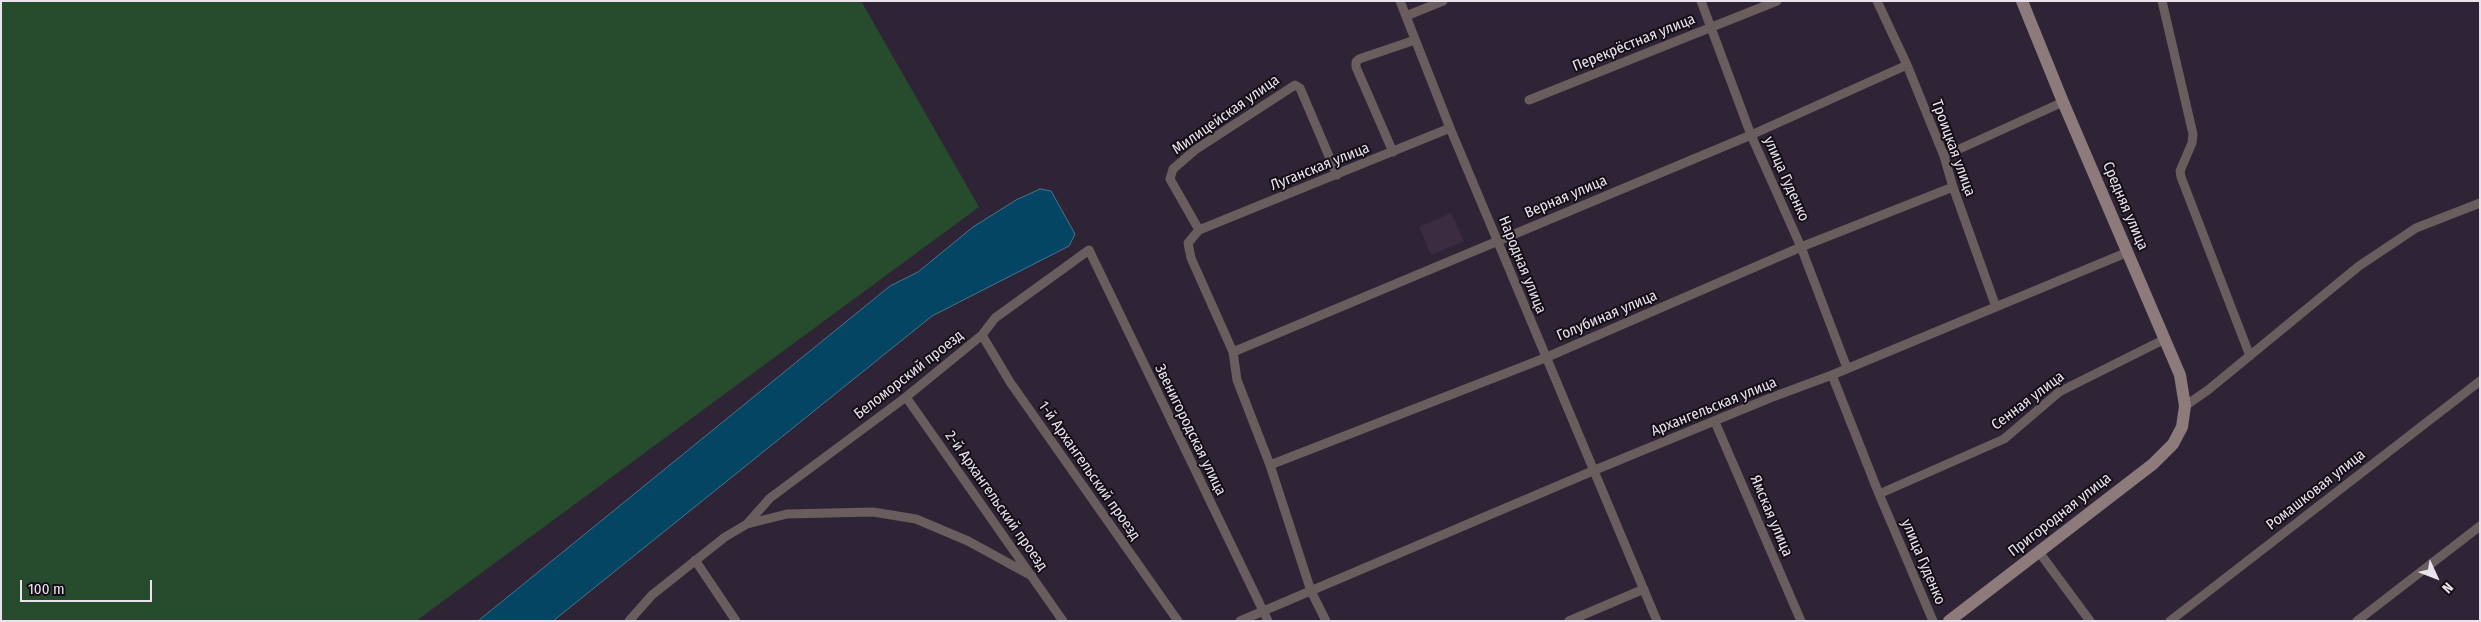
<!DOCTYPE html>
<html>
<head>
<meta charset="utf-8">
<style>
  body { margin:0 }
  #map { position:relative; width:2481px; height:622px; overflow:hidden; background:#2f2435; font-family:"Fira Sans Condensed",sans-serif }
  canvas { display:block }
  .frame { position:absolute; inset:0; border:2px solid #eae3ee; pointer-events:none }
  .north { position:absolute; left:2411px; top:552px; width:50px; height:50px; -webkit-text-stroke:4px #140f17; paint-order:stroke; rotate:133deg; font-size:14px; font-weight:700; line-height:20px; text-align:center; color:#eae3ee }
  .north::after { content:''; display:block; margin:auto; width:18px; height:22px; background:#eae3ee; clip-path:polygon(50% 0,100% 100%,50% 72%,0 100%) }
  .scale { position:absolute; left:20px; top:580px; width:132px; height:22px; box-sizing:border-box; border:2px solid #eae3ee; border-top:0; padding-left:6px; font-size:15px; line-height:18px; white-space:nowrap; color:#eae3ee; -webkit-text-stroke:4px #140f17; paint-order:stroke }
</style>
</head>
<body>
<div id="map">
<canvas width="2481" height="622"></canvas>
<div class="frame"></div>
<div class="north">N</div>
<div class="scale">100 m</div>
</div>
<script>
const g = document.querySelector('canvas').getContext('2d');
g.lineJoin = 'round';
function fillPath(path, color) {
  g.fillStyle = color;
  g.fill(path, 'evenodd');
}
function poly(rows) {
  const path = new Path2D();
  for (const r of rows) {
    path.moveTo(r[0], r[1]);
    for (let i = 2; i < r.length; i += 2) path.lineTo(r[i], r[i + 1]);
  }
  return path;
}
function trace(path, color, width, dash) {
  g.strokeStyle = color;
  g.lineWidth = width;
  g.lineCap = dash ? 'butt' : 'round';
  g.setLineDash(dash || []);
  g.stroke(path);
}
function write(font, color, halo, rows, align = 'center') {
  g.font = font + ' "Fira Sans Condensed",sans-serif';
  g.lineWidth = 4;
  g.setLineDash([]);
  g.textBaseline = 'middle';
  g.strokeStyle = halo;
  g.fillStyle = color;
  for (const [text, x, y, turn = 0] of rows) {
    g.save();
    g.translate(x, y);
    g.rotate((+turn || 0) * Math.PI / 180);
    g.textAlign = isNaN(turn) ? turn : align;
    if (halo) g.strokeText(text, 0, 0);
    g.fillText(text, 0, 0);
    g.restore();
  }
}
const built = poly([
  [1451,213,1464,241,1431,255,1419,227]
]);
const green = poly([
  [1,1,861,1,979,207,416,621,1,621]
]);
const water = poly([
  [1040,189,1051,191,1075,234,1069,246,932,316,553,621,478,621,890,286,918,272,973,227,1016,200,1040,189]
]);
const street = poly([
  [1400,1,1450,128,1657,621],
  [1701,1,1751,135,1801,247,1847,368],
  [1877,1,1907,65,1944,156,1953,187,1996,307],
  [2162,1,2193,134,2192,143,2180,171,2181,177,2250,356],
  [1406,16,1443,1],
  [1529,100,1777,1],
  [1393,152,1356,67,1356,62,1359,59,1415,40],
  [1944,156,2063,102],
  [1199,230,1450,128],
  [982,335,1010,382,1178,621],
  [1233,352,1751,135,1907,65],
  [1832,375,1879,494,1933,621],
  [906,397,1063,621],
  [2185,406,2208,390,2359,266,2416,228,2480,203],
  [1715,422,1801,621],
  [1270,465,1545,358,1801,247,1953,187],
  [1879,494,2004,439,2059,392,2165,339],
  [747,524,770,498,906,397,982,335,995,318,1089,250,1268,621],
  [2039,552,2090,621],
  [695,560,736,621],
  [629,621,652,595,725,537,747,524,787,514,873,512,916,519,968,541,1032,576],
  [1240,621,1595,470,1770,398,1832,375,2128,252],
  [1326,621,1311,591,1270,465,1237,380,1233,352,1191,258,1188,243,1199,230,1170,179,1173,169,1195,150,1295,85,1300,88,1337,175],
  [1569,621,1644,589],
  [2170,621,2480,381],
  [2357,621,2480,526]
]);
const secondary = poly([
  [1949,621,2153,464,2173,444,2182,427,2185,406,2180,375,2063,102,2022,1]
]);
const streetNames = [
  ["Перекрёстная улица",1634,43,-22],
  ["Милицейская улица",1226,115,-35],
  ["Троицкая улица",1953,148,70],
  ["Луганская улица",1320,167,-22],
  ["улица Гуденко",1786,179,66],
  ["Верная улица",1566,197,-23],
  ["Средняя улица",2125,206,67],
  ["Народная улица",1522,265,68],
  ["Голубиная улица",1607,316,-23],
  ["Беломорский проезд",909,375,-38],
  ["Сенная улица",2028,401,-37],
  ["Архангельская улица",1714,407,-22],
  ["Звенигородская улица",1190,430,64],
  ["1-й Архангельский проезд",1089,471,55],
  ["Ромашковая улица",2316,490,-38],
  ["2-й Архангельский проезд",996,501,55],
  ["Пригородная улица",2060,515,-38],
  ["Ямская улица",1771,516,67],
  ["улица Гуденко",1923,562,67]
];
fillPath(built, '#3b2c42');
fillPath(green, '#274c2d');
fillPath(water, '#044563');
trace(water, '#49748d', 1);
trace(street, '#695d5d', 9);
trace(secondary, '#8d7a7b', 12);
write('15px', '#eae3ee', '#140f17', streetNames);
</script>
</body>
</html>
